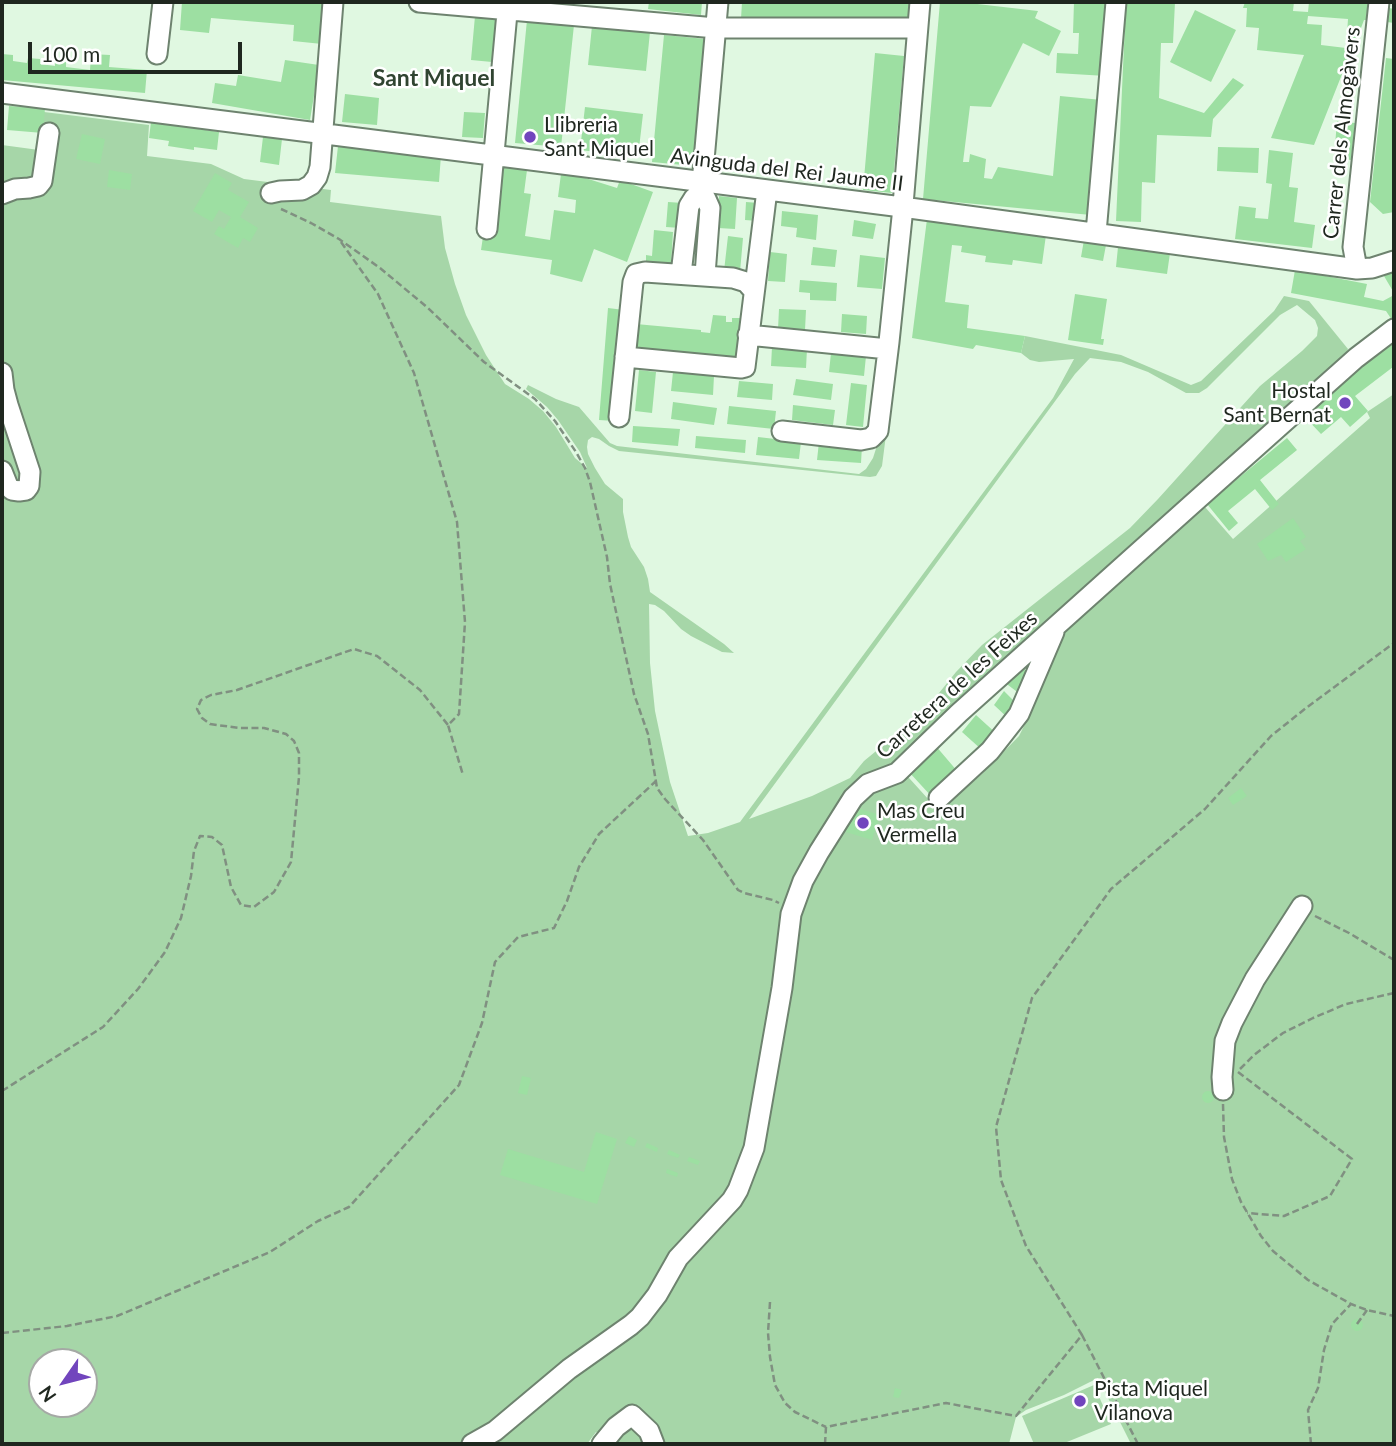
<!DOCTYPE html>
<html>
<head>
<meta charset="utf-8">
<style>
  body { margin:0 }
  #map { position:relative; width:1396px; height:1446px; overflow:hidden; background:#e0f8e1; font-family:Lato,sans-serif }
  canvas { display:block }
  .frame { position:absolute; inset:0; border:4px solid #1f271f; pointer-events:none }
  .north { position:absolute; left:28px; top:1348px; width:70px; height:70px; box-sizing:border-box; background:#fff; border:2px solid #a5a9a5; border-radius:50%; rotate:235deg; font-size:19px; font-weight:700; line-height:28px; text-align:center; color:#1f271f }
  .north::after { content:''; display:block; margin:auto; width:24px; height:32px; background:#7145bd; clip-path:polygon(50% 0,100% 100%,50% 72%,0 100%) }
  .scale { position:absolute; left:28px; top:42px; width:214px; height:32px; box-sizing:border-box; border:4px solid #1f271f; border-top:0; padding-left:9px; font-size:21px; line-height:24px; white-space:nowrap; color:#1f271f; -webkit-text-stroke:5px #fff; paint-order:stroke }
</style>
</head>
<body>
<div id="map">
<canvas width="1396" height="1446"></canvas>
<div class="frame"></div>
<div class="north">N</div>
<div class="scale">100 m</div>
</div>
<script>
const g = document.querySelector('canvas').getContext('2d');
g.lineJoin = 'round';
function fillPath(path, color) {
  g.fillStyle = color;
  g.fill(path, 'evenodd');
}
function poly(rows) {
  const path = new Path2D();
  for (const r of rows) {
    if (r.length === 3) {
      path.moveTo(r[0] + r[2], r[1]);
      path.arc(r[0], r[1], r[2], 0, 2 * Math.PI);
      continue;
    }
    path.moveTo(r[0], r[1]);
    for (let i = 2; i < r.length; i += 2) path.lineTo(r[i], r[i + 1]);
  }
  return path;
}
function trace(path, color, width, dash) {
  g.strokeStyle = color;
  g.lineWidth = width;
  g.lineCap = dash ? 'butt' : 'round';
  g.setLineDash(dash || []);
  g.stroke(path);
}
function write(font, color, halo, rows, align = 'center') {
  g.font = font + ' Lato,sans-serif';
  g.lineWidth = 5;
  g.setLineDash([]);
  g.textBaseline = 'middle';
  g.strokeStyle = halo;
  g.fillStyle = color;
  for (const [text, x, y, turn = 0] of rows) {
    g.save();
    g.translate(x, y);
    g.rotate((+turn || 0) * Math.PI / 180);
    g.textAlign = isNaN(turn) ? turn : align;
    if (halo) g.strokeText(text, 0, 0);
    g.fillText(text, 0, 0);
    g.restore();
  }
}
const green = poly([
  [44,112,149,125,147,156,211,164,244,179,331,190,330,202,441,216,445,248,455,284,466,315,486,355,505,384,529,399,543,411,556,427,575,458,587,468,580,452,558,420,547,407,526,389,528,385,556,399,579,407,610,443,617,446,859,474,866,469,873,458,882,430,895,365,882,466,876,476,870,477,619,451,609,446,599,439,592,437,588,440,587,447,588,454,595,468,605,484,623,499,623,512,628,537,631,547,644,567,648,579,650,592,724,644,734,653,722,652,691,636,681,629,664,611,655,605,649,604,650,663,655,711,670,782,688,836,708,833,740,822,1053,398,1074,359,1039,362,1030,360,1021,353,1025,336,1121,355,1191,385,1201,381,1274,311,1284,296,1309,301,1348,349,1344,364,900,768,939,811,982,774,1019,736,1029,716,1054,646,1061,635,1072,625,1075,620,1205,507,1233,539,1370,418,1367,412,1394,394,1394,1444,1131,1444,1098,1378,1064,1395,1026,1410,1016,1417,1009,1444,609,1444,596,1432,587,1444,2,1444,2,145,39,150],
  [1297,305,1315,320,1318,328,1317,336,1302,351,1260,386,1158,499,1130,528,982,645,956,672,935,698,892,738,864,761,850,778,812,796,749,819,1075,374,1090,358,1121,362,1148,372,1186,393,1199,393,1207,388,1280,315],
  [42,1362,84,1362,84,1404,42,1404],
  [1094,1385,1111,1424,1062,1444,1034,1444,1022,1416]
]);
const building = poly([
  [182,2,325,2,322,44,293,41,294,25,211,18,209,33,180,30],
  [530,2,567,2,567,7,530,4],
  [649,2,702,2,701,15,648,9],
  [742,2,915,2,913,31,741,19],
  [940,2,960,2,1038,11,1035,18,1061,31,1049,56,1023,43,991,107,970,106,963,162,969,162,970,154,986,159,984,178,992,179,998,167,1053,176,1060,96,1102,100,1091,215,923,199],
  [1074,2,1109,2,1106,76,1056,73,1057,53,1078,54,1079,33,1073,33],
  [1126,2,1175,2,1173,43,1161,43,1159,98,1204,113,1233,78,1244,85,1213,119,1211,137,1157,135,1155,183,1142,182,1141,222,1116,221],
  [1245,2,1294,2,1293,11,1308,12,1309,2,1368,2,1366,20,1364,20,1353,49,1346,48,1348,19,1308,16,1307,24,1322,25,1321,45,1346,48,1345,59,1348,59,1314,145,1271,138,1304,55,1257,50,1259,28,1246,27,1247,8,1243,8],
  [1389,8,1394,9,1394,23,1387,22],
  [1195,10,1236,30,1211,82,1170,62],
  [475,16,496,18,492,62,471,60],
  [527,20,574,25,561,147,515,143],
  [592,26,650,32,646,71,588,65],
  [664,35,706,39,694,166,652,162],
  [875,53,904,56,892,193,863,190],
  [2,54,13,55,13,61,27,63,28,58,40,59,40,64,55,66,55,60,66,62,66,67,90,70,91,54,110,55,109,67,147,70,145,93,2,80],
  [1386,58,1394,59,1394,212,1383,214,1370,202],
  [285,60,319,65,310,120,212,103,215,83,236,86,238,75,281,82],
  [345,94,379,98,377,125,342,122],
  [9,106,45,108,43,133,7,130],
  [585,107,643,114,638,157,580,150],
  [464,112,485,113,483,138,462,137],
  [1337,121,1355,123,1351,160,1334,158],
  [151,122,219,132,217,150,194,147,194,150,168,146,169,141,149,138],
  [82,134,105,139,100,164,76,159],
  [263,137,282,139,279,165,260,162],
  [338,146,441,155,439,182,335,173],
  [1218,147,1259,148,1258,173,1217,171],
  [1269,150,1293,153,1289,187,1298,188,1294,222,1315,225,1312,248,1235,239,1239,206,1256,208,1255,218,1268,219,1272,184,1266,183],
  [502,167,527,170,524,193,531,194,525,236,550,240,554,210,575,213,576,200,558,197,561,174,582,177,617,188,620,180,653,192,627,262,594,249,582,282,550,274,552,260,481,250,484,230],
  [109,170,132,174,130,190,107,187],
  [215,173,232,183,228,190,249,202,240,217,258,228,250,242,243,238,238,248,214,234,219,226,224,229,231,217,219,210,212,222,193,211],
  [719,196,737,198,735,229,718,228],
  [668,202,683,203,681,228,666,227],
  [746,202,759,203,758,221,745,220],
  [782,211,818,215,816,240,796,237,797,228,781,226],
  [927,219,1046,235,1042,264,1013,260,1012,265,985,262,986,256,961,252,962,246,952,245,945,302,969,305,967,328,1025,336,1021,353,976,345,973,349,912,338],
  [854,220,876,224,873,239,852,236],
  [654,230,673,232,671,265,646,264,646,255,652,256],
  [728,236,743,238,740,272,724,271],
  [1084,240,1106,245,1103,261,1081,257],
  [813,247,837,250,835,267,811,265],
  [1118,247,1170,253,1167,274,1116,267],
  [770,252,787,254,785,282,768,281],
  [860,255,885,258,882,289,857,287],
  [1295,270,1367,284,1364,297,1383,301,1394,295,1394,318,1392,320,1386,311,1291,293],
  [1394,271,1394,293,1384,276],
  [800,280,837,283,836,301,810,300,810,293,799,292],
  [1075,294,1107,299,1101,339,1104,339,1103,345,1068,340],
  [608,308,624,310,615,421,599,420],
  [779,309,806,310,805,330,778,329],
  [842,314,867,316,866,334,841,332],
  [713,315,726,316,726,322,732,322,732,318,744,318,741,361,634,352,636,324,701,330,701,332,710,333],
  [1394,334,1394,369,1393,367,1355,396,1368,411,1350,427,1341,417,1321,434,1302,414],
  [772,347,807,349,806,368,771,366],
  [831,353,866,356,864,376,829,372],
  [639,370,656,372,652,413,635,411],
  [673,372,714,376,713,395,671,391],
  [796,379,833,384,831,400,793,395],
  [739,381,773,384,772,400,737,397],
  [851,383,867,385,863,427,846,425],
  [673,402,717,408,714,425,671,419],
  [793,405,835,410,833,425,792,420],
  [729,406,776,411,774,429,727,424],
  [633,426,680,429,678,446,632,442],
  [696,436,746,440,745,453,695,448],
  [758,437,801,442,799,459,756,455],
  [1287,438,1297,450,1260,480,1279,504,1272,510,1255,489,1228,511,1238,523,1229,531,1207,504],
  [819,442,862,446,861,463,817,460],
  [1293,518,1306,537,1300,541,1306,549,1286,562,1281,555,1268,561,1257,544],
  [1022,665,1029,676,1020,694,1004,682],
  [1004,691,1018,705,1009,719,994,705],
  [976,715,998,735,982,750,962,732],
  [935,745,958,772,932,797,909,772],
  [1241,788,1247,796,1233,805,1228,798],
  [854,807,880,815,872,840,846,832],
  [522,1076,531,1078,527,1095,518,1093],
  [1208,1097,6],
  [596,1132,617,1139,597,1204,500,1175,508,1149,584,1172],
  [629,1136,637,1140,634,1147,625,1143],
  [647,1143,658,1148,657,1152,645,1147],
  [669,1150,680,1155,678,1158,667,1154],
  [689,1157,700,1161,698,1165,687,1161],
  [667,1169,678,1173,677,1177,666,1173],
  [1357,1325,6],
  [895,1388,902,1390,899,1398,893,1397]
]);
const path = poly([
  [281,209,311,223,339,239,380,268,428,308,484,362,535,399,555,421,576,452,585,468,590,482,607,557,610,584,634,694,648,734,657,788,665,799,703,840,738,890,744,893,773,900,779,903],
  [341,242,378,294,414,373,457,522,465,622,459,714,448,725,463,775],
  [1315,916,1349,933,1394,960],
  [1240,1069,1254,1055,1283,1033,1313,1018,1346,1004,1394,993],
  [1238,1072,1352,1159,1330,1196,1284,1216,1247,1213],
  [2,1091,103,1027,138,989,165,952,181,918,191,876,194,851,200,836,212,837,222,845,231,887,241,905,254,907,274,892,291,862,299,777,299,753,294,741,286,734,264,728,239,728,210,724,202,718,197,709,201,700,211,695,237,690,354,649,377,656,420,690,448,725],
  [1223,1104,1224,1137,1232,1179,1241,1202,1261,1236,1273,1251,1308,1280,1351,1304,1367,1310,1394,1316],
  [770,1302,768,1333,770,1357,775,1385,785,1403,795,1412,826,1427],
  [1357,1324,1367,1310],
  [2,1333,67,1326,117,1316,270,1252,318,1221,349,1207,459,1085,482,1023,495,962,518,937,554,928,567,901,579,867,599,834,656,781],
  [1082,1335,1138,1444],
  [825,1444,826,1427,946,1403,1016,1416,1082,1335,1026,1246,1001,1180,996,1127,1032,998,1111,889,1205,809,1271,736,1306,708,1394,643],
  [1311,1444,1308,1410,1318,1388,1324,1350,1332,1324,1351,1304]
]);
const minor = poly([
  [419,2,716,28,917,28],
  [157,54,163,2],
  [2,93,902,207,1357,269,1372,268,1394,261],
  [271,193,280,191,302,190,311,185,317,177,320,167,333,2],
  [2,194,15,189,29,188,38,186,42,181,49,133],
  [701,194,706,199,710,208,705,275],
  [487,229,508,2],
  [1096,233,1116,2],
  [1357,269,1353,247,1379,2],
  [681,274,689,206,694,198,701,194,718,2],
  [748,335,888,349],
  [625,357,741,368,745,367,767,190],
  [2,373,4,390,8,405,30,472,29,486,26,490,19,491,12,490,8,486,2,471],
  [619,417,633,282,636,274,645,272,733,278,746,282,754,291],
  [782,431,861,440,871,438,878,431,889,342,902,217,920,2],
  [939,798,990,751,1019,714,1054,632],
  [1223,1090,1222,1077,1225,1041,1232,1023,1255,979,1302,906],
  [472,1444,495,1431,569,1369,631,1325,640,1317,657,1295,678,1258,732,1200,738,1190,754,1148,782,988,791,914,803,881,819,852,853,798,868,784,897,773,959,713,1190,506,1356,358,1394,329],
  [602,1444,616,1427,632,1415,649,1431,654,1444]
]);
const markers = [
  [530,137,7,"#7145bd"],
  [1345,403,7,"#7145bd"],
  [863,823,7,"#7145bd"],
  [1080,1401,7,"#7145bd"]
];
const poiNames = [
  ["Llibreria",544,125],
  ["Sant Miquel",544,149],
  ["Hostal",1331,391,"right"],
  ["Sant Bernat",1331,415,"right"],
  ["Mas Creu",877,811],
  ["Vermella",877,835],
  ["Pista Miquel",1094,1389],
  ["Vilanova",1094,1413]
];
const streetNames = [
  ["Carrer dels Almogàvers",1342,133,-84],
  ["Avinguda del Rei Jaume II",787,170,7],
  ["Carretera de les Feixes",957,685,-42]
];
const neighbourhoodNames = [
  ["Sant Miquel",434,79]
];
fillPath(green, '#a6d6a8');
fillPath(building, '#9ddfa2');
trace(minor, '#6e836f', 23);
trace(path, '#809081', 2.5, [7, 3.5]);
trace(minor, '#fff', 19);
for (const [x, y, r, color] of markers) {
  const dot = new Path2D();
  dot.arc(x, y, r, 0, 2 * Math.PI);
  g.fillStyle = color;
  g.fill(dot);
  trace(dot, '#fff', 2.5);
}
write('21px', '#1f271f', '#fff', poiNames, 'left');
write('21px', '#1f271f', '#fff', streetNames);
write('bold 23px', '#304431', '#fff', neighbourhoodNames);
</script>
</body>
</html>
